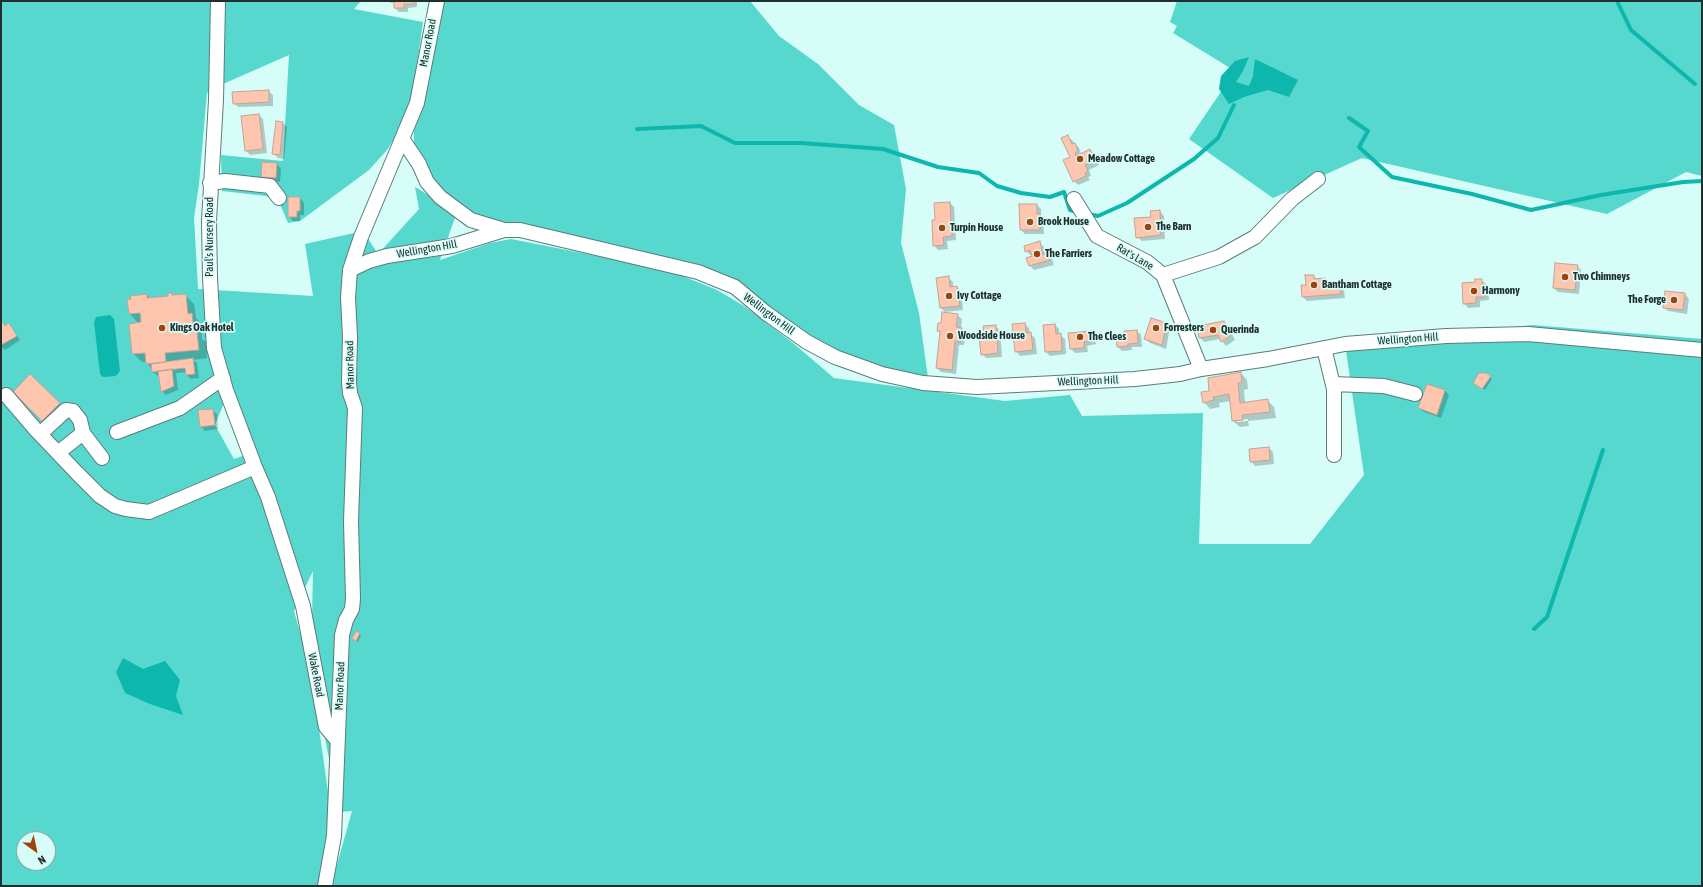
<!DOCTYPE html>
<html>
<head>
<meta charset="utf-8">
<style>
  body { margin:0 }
  #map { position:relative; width:1703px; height:887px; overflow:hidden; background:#d6fdf8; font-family:"Asap Condensed",sans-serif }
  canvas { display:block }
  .frame { position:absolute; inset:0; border:2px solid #202f2d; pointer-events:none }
  .north { position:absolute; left:16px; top:831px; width:40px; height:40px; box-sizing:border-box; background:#d6fdf8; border:1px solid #8daba7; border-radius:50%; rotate:147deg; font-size:11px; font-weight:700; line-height:16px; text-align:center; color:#202f2d }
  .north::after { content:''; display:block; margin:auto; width:14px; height:18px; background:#a4400a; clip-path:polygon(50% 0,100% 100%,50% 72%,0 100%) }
</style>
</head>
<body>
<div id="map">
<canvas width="1703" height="887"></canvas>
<div class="frame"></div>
<div class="north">N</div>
</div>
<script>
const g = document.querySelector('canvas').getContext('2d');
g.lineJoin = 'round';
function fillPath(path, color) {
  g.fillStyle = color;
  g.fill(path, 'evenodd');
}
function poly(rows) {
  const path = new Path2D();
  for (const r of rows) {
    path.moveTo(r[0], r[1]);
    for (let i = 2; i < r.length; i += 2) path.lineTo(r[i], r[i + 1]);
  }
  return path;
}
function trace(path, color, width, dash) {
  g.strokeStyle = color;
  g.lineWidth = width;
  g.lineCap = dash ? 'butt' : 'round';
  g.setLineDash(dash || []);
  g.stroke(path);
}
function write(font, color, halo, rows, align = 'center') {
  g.font = font + ' "Asap Condensed",sans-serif';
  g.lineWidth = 3.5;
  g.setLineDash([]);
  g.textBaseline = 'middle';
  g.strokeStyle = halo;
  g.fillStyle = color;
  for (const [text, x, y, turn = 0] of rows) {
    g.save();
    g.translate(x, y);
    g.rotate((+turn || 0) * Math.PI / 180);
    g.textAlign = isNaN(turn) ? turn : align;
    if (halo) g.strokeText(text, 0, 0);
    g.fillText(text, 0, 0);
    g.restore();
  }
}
const green = poly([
  [1,1,361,1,354,9,423,22,413,92,405,122,387,150,369,170,300,221,288,223,280,204,266,196,222,191,221,155,283,161,289,55,223,84,207,93,199,184,194,218,198,289,313,296,305,244,363,231,378,254,419,209,415,187,457,212,440,260,490,243,511,239,668,270,717,290,744,306,793,343,834,378,1005,401,1070,395,1082,416,1203,413,1199,544,1310,544,1364,475,1345,344,1533,325,1702,339,1702,886,331,886,352,811,339,812,311,664,313,571,294,611,311,672,331,813,318,886,1,886],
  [224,403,248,454,234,459,215,425],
  [24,839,48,839,48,863,24,863],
  [440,1,750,1,779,36,818,64,859,105,894,125,906,189,901,243,919,313,928,378,872,366,834,354,723,277,490,222,461,212,440,192,420,161,414,144,414,129,423,103],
  [1177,1,1702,1,1702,176,1686,172,1607,214,1362,158,1273,198,1189,139,1235,71,1173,33,1177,26,1170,22]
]);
const water = poly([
  [1249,57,1243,71,1236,82,1249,86,1253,76,1255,59,1298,80,1289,97,1268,90,1244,97,1229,104,1219,89,1221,76,1235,61],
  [110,315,114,319,120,371,116,376,103,377,100,374,94,322,96,317],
  [123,658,143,669,165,661,180,680,176,696,183,715,150,704,125,693,116,672]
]);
const shadow = poly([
  [389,1,417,1,417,7,408,8,408,12,399,12,395,8,395,3,391,3],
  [268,91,273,95,273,106,238,107,234,103],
  [259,115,263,119,267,153,250,155,246,151,242,117],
  [283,123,287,127,284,159,278,158,274,154],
  [1068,136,1079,148,1081,154,1090,150,1094,155,1099,165,1089,170,1091,176,1088,177,1090,180,1078,185,1074,181],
  [277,164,281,169,280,182,267,181,262,177],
  [300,198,304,203,304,215,300,215,300,221,293,221,289,216],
  [950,203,954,207,956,240,947,241,948,249,938,250,934,245,936,221],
  [1037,205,1041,209,1041,217,1043,220,1044,234,1025,234,1021,230],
  [1160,211,1164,216,1165,239,1142,241,1137,237,1152,217],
  [1040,243,1044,247,1046,255,1048,254,1052,259,1054,265,1034,270,1030,266,1034,257,1033,255,1030,255,1026,251],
  [1577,266,1581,270,1579,294,1558,292,1554,288],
  [1313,276,1317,279,1325,279,1329,283,1330,288,1340,287,1344,291,1345,298,1307,301,1303,297,1307,285],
  [948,277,953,282,953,288,957,287,961,291,963,310,945,312,941,308,937,279],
  [1481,280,1486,284,1486,288,1488,291,1489,300,1480,301,1480,307,1468,308,1464,303,1476,283],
  [1666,292,1685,294,1689,299,1687,314,1668,311,1664,307],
  [172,294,174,296,185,295,194,304,196,318,201,323,202,339,206,342,207,358,193,360,197,363,199,378,191,379,187,375,187,372,176,373,178,390,166,395,162,391,160,376,158,376,153,372,147,362,142,362,133,353,139,324,130,314,128,301,147,295,150,298,169,296],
  [957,315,962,319,961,328,965,333,964,345,959,345,956,374,941,372,937,368,941,333,938,331],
  [1,321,6,326,9,324,13,329,20,340,5,350,1,346],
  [1224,322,1228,326,1235,340,1226,346,1220,339,1204,342,1200,338,1198,327],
  [1025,324,1029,328,1030,334,1035,338,1037,354,1020,356,1016,351],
  [1166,324,1170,328,1166,349,1150,343,1145,339],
  [1055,325,1059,329,1059,334,1065,339,1066,354,1050,356,1046,352],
  [996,326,1000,331,1002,357,986,358,982,354,985,337],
  [1137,331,1141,335,1142,347,1132,347,1132,350,1122,351,1118,347,1125,336],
  [1091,332,1095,336,1096,344,1087,346,1088,352,1075,353,1071,349],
  [1241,373,1247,380,1248,389,1244,390,1245,403,1267,400,1274,407,1276,418,1248,421,1249,426,1240,427,1233,421,1231,401,1219,403,1220,407,1210,409,1204,402,1210,392],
  [1248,419,1248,421,1237,422,1237,420],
  [30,375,66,411,49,427,14,392],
  [1490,377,1492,379,1485,390,1476,385],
  [1427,385,1445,391,1449,395,1441,418,1424,412,1419,408],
  [212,410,217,414,218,429,205,431,201,426],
  [1269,448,1273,452,1274,464,1255,466,1251,461],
  [359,633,361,635,358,642,355,640]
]);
const stream = poly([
  [1617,1,1631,30,1695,84],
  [1349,118,1368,131,1359,147,1392,177,1472,194,1531,210,1601,195,1683,182,1702,181],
  [637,129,701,126,735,143,801,143,883,149,938,167,979,173,997,186,1021,193,1050,197,1064,192,1070,210,1077,212],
  [1088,214,1098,216,1127,203,1194,159,1218,138,1234,105],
  [1534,629,1547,617,1603,450]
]);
const building = poly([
  [394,1,414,1,414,4,404,4,404,8,394,8,394,1],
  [269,90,269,102,233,104,232,92,269,90],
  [259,114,263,149,245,151,241,116,259,114],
  [276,121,283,122,280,155,272,154,276,121],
  [1068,135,1072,144,1075,143,1078,151,1075,153,1076,156,1090,149,1095,161,1085,165,1088,171,1085,173,1086,176,1073,182,1063,160,1070,157,1061,138,1068,135],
  [262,162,277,163,276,178,261,177,262,162],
  [288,197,300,197,300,211,297,211,297,217,288,217,288,197],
  [950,202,952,236,943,237,944,245,933,246,932,220,935,220,934,203,950,202],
  [1019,204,1037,204,1037,214,1040,214,1040,230,1020,230,1019,204],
  [1160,210,1161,235,1136,238,1134,218,1151,217,1150,211,1160,210],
  [1040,241,1043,255,1048,253,1050,260,1029,266,1026,258,1032,256,1030,250,1025,252,1024,246,1040,241],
  [1555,263,1578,265,1575,290,1553,288,1555,263],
  [1305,275,1314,275,1314,279,1325,278,1326,287,1340,286,1341,294,1302,297,1301,285,1306,285,1305,275],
  [949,276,950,287,957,286,960,306,940,308,936,278,949,276],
  [1475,279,1482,279,1482,286,1484,286,1485,297,1476,297,1476,303,1463,304,1462,283,1475,282,1475,279],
  [1665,291,1685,293,1683,310,1663,308,1665,291],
  [168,293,172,293,172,295,186,294,188,314,192,313,194,332,197,332,199,350,165,353,166,362,146,364,145,353,132,354,129,324,141,322,140,313,129,314,127,300,131,299,130,296,147,294,147,298,168,296,168,293],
  [942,312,958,314,956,327,962,328,960,342,955,341,952,370,936,368,940,331,937,331,938,323,941,323,942,312],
  [1151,318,1167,323,1162,345,1144,339,1151,318],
  [1,320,5,326,9,323,17,336,1,345,1,320],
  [1224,321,1231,335,1221,342,1218,335,1199,338,1197,326,1224,321],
  [1025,323,1026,333,1031,332,1033,350,1015,352,1012,324,1025,323],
  [1055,324,1056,334,1061,333,1062,351,1045,352,1043,325,1055,324],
  [996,325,998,353,981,355,979,337,984,336,983,326,996,325],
  [1137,330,1138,343,1128,344,1128,346,1117,347,1116,336,1124,335,1124,331,1137,330],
  [1091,331,1092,341,1084,342,1084,348,1070,349,1068,333,1091,331],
  [193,358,195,374,186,375,185,368,152,372,151,364,193,358],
  [172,369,174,386,161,392,158,371,172,369],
  [1241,372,1242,382,1238,383,1240,403,1268,399,1270,412,1242,415,1243,420,1232,421,1229,394,1213,397,1214,400,1203,403,1201,392,1209,391,1208,378,1241,372],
  [1479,373,1486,373,1491,376,1482,389,1473,383,1479,373],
  [30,374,60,403,42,421,13,392,30,374],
  [1427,384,1445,390,1437,415,1418,408,1427,384],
  [213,409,215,425,200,427,198,410,213,409],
  [1269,447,1270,460,1250,462,1249,449,1269,447],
  [356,631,360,633,356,641,352,639,356,631]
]);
const minor = poly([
  [218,1,216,100,209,221,210,278,214,348,226,390,255,467,268,497,303,606,326,727,337,740],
  [403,140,419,164,427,182,440,197,471,220,504,230,520,230,698,272,735,287,766,313,807,342,835,357,882,374,923,383,977,387,1135,379,1180,374,1201,369,1268,359,1345,344,1446,336,1528,334,1702,350],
  [210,183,225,181,270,186,279,198],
  [1074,199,1097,236,1147,262,1163,275,1201,369],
  [350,270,369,261,387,256,452,246,504,230],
  [1163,275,1219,257,1255,237,1292,199,1318,179],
  [1324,348,1334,389,1334,455],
  [1333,384,1384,386,1415,394],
  [6,395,36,430,77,473,100,496,115,506,126,509,149,512,255,467],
  [117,432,180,408,223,378],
  [83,433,102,458],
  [40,434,66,410,73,411,80,420,83,433,59,452],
  [325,886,334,836,342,635,346,620,352,609,353,599,351,521,355,408,350,393,349,382,350,336,348,298,350,270,361,237,417,103,437,1]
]);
const markers = [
  [1080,159,4,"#a4400a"],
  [1030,222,4,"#a4400a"],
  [1148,227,4,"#a4400a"],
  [942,228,4,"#a4400a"],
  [1037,254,4,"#a4400a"],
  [1565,277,4,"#a4400a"],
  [1314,285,4,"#a4400a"],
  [1474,291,4,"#a4400a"],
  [949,296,4,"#a4400a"],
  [1674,300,4,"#a4400a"],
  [162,328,4,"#a4400a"],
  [1156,328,4,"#a4400a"],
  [1213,330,4,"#a4400a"],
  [950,336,4,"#a4400a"],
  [1080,337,4,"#a4400a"]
];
const streetNames = [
  ["Manor Road",428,43,-79],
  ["Paul's Nursery Road",210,237,-90],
  ["Wellington Hill",427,249,-10],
  ["Rat's Lane",1135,257,30],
  ["Wellington Hill",769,314,37],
  ["Wellington Hill",1408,339,-4],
  ["Manor Road",350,365,-91],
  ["Wellington Hill",1088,381,-2],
  ["Wake Road",316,675,79],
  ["Manor Road",340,686,-88]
];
const poiNames = [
  ["Meadow Cottage",1088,159],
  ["Brook House",1038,222],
  ["The Barn",1156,227],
  ["Turpin House",950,228],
  ["The Farriers",1045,254],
  ["Two Chimneys",1573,277],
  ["Bantham Cottage",1322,285],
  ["Harmony",1482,291],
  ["Ivy Cottage",957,296],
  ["The Forge",1666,300,"right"],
  ["Kings Oak Hotel",170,328],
  ["Forresters",1164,328],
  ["Querinda",1221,330],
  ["Woodside House",958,336],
  ["The Clees",1088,337]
];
fillPath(green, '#56d8ce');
fillPath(water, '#0db7ad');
fillPath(shadow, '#0003');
trace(stream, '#0db7ad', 4);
fillPath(building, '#ffc6af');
trace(building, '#c2a397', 1);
trace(minor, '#5a7d79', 16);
trace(minor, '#fff', 14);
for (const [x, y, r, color] of markers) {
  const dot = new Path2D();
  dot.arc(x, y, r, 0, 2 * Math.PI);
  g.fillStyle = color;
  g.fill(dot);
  trace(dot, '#d6fdf8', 1.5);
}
write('11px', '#202f2d', '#d6fdf8', streetNames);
write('bold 11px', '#202f2d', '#d6fdf8', poiNames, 'left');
</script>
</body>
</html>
